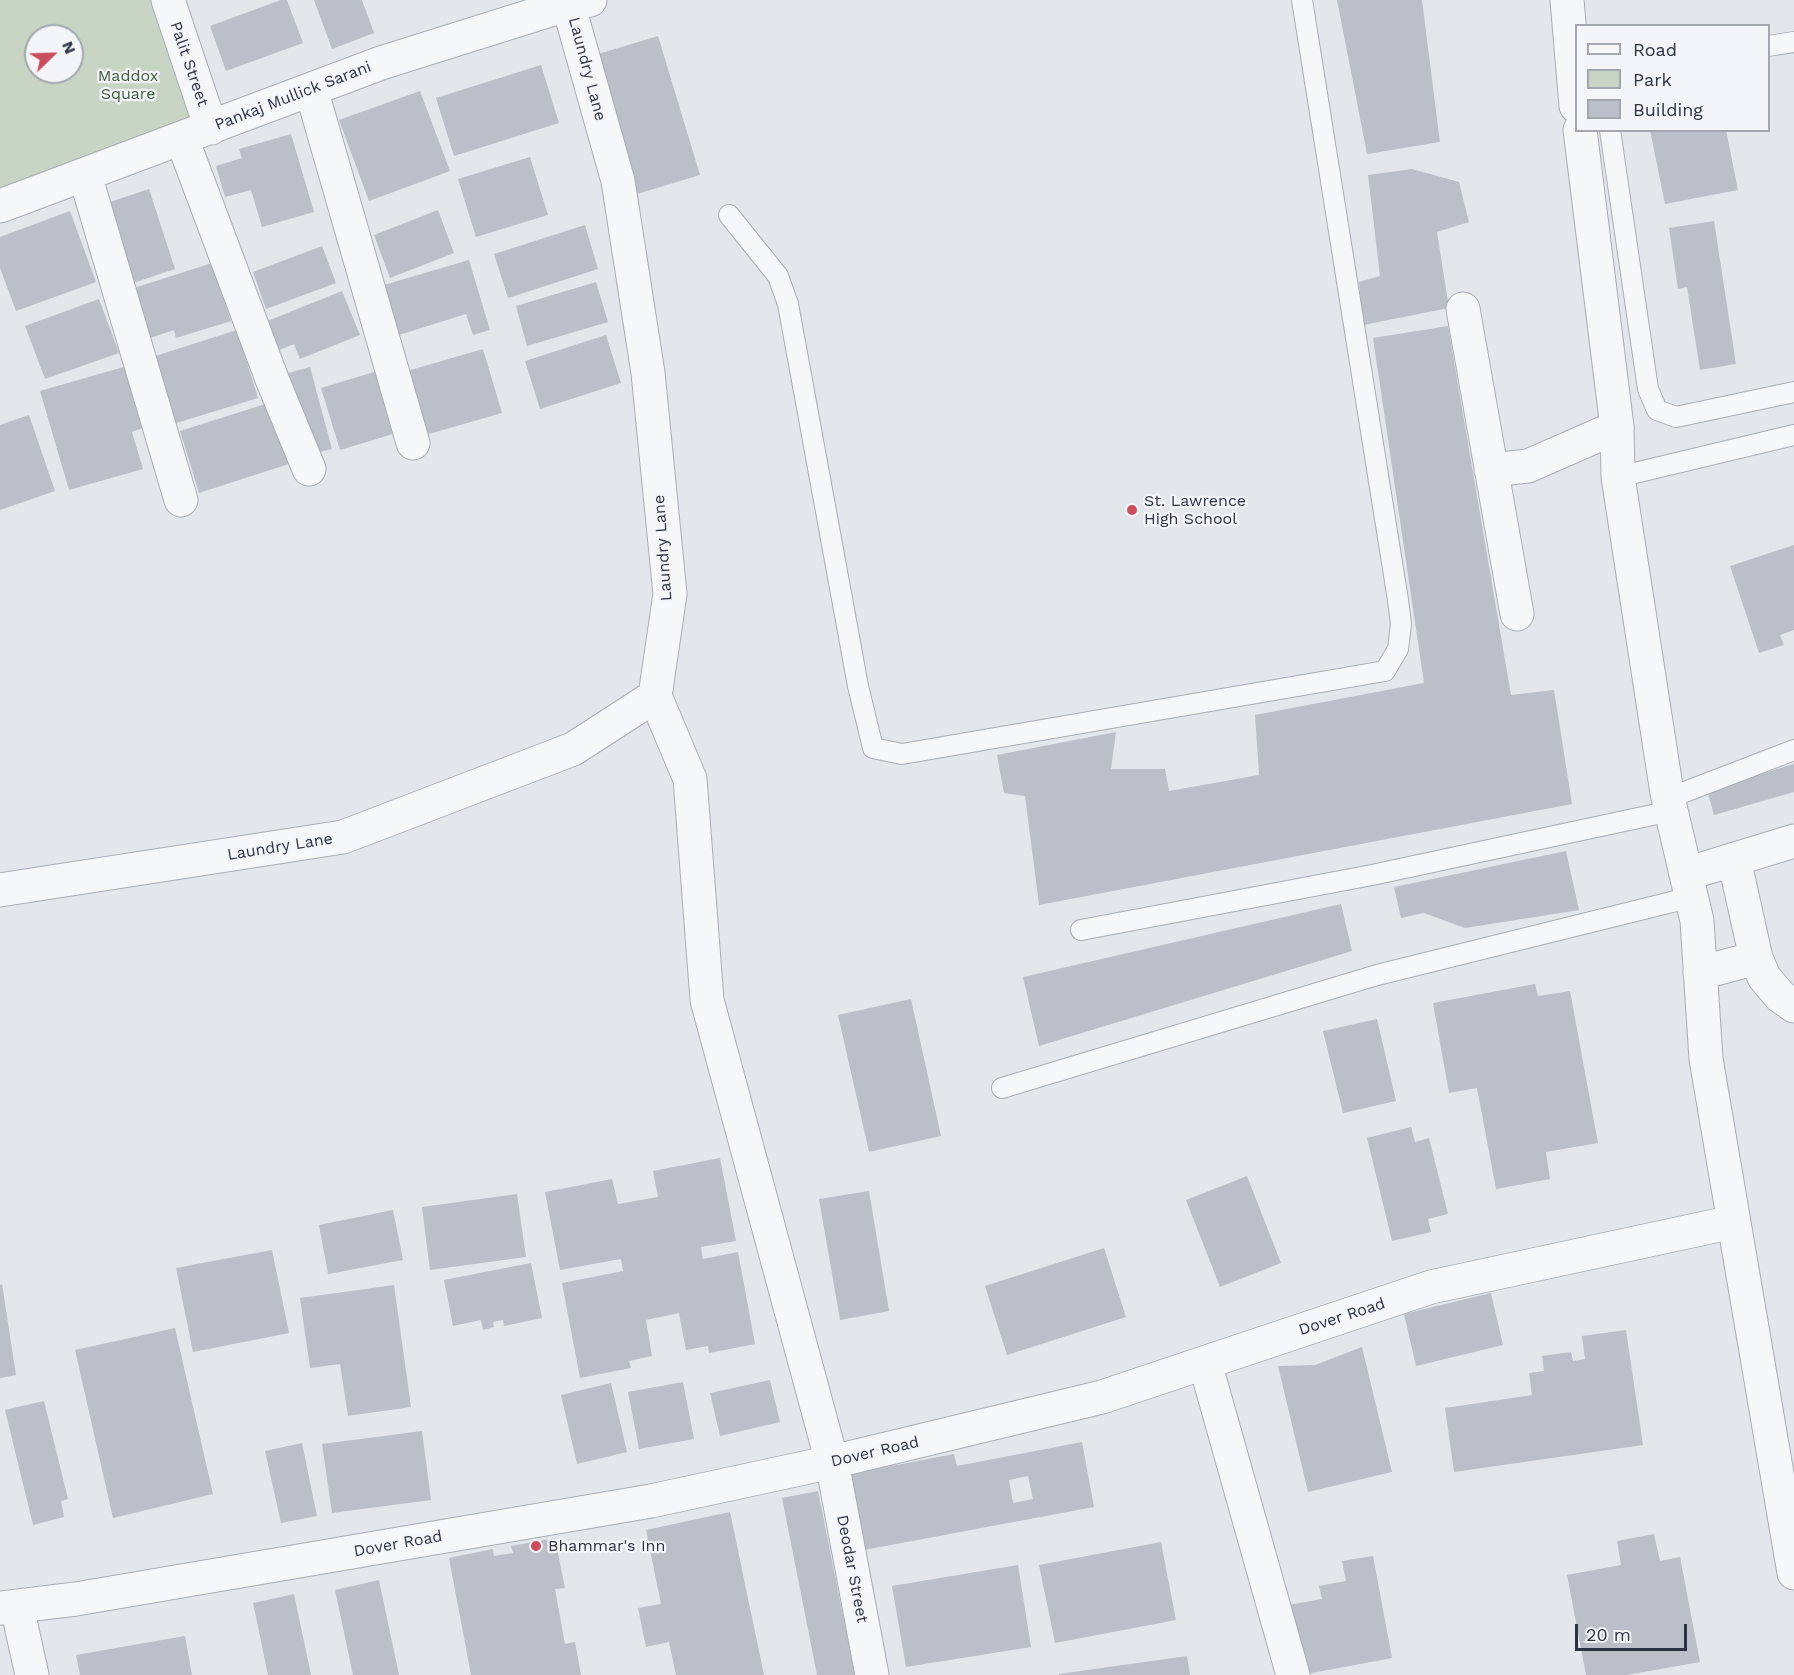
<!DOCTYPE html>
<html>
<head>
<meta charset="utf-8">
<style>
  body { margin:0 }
  #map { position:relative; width:1794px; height:1675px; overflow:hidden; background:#e3e6eb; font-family:"Work Sans",sans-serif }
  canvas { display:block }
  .legend { position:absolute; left:1575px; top:24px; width:195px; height:108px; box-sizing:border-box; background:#f3f5f8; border:2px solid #a3a7b0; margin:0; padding:8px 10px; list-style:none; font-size:18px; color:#2c3343 }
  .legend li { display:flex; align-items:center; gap:12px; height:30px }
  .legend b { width:30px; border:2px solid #a3a7b0 }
  .north { position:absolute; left:24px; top:24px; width:60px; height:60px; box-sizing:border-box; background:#f3f5f8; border:2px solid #a3a7b0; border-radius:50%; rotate:67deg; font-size:16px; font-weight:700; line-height:24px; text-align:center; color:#2c3343 }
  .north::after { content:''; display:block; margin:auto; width:21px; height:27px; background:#ca4e5c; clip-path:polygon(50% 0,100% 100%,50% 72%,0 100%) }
  .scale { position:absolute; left:1575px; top:1624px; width:112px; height:27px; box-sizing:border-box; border:3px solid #2c3343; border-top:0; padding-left:8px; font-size:18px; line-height:21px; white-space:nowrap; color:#2c3343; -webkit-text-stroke:4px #f3f5f8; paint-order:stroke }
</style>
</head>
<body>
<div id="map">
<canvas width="1794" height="1675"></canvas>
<ul class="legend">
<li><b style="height:8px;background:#f6f7f9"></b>Road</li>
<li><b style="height:16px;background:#c8d5c5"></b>Park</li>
<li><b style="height:16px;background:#bbbfc8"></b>Building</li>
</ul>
<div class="north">N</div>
<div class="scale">20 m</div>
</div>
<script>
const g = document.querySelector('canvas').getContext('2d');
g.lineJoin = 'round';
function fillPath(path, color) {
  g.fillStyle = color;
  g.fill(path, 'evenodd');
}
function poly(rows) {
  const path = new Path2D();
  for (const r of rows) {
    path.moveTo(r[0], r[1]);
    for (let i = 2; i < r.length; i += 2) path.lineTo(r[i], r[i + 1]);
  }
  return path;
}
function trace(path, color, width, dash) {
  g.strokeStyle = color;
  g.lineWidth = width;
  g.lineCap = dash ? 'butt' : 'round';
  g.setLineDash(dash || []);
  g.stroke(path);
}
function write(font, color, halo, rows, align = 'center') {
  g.font = font + ' "Work Sans",sans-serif';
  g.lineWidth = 4.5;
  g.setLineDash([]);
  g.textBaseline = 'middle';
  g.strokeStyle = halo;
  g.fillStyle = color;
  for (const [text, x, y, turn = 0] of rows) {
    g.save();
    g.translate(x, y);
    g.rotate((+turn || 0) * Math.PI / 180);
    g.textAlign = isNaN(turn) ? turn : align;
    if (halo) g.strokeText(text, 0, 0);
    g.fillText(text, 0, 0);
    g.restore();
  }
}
const green = poly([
  [0,0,159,0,201,120,0,194],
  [36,36,72,36,72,72,36,72]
]);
const building = poly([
  [281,0,287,0,303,43,226,71,210,26],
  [314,0,362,0,374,33,332,49],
  [1337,0,1422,0,1440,142,1367,154],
  [658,36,700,175,637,194,595,55],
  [541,65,559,123,454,156,436,98],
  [420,91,450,171,369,201,339,120],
  [1650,130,1726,130,1738,190,1665,204],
  [291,134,314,212,262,227,251,190,225,197,216,166,242,158,239,149],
  [530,157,548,215,476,237,458,179],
  [1412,169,1459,182,1469,222,1437,232,1449,308,1363,325,1359,282,1380,276,1368,175],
  [149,189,175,269,130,284,104,204],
  [438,210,454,253,390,278,374,235],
  [70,211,96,282,16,311,0,268,0,237],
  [1714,221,1736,364,1700,370,1687,287,1678,289,1669,228],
  [585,225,598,269,508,298,494,254],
  [322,246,336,283,266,309,253,272],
  [469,260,490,330,473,335,466,314,399,335,384,285],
  [212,263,231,321,176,338,174,330,144,340,128,290],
  [596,282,608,322,527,346,516,306],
  [342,291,360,335,300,359,294,344,272,353,260,324],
  [99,299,119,353,45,379,25,326],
  [1448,326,1511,695,1554,690,1572,804,1039,905,1025,796,1004,793,997,755,1116,732,1111,769,1165,769,1169,791,1259,775,1255,715,1424,683,1373,338],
  [237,330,258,398,173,424,152,357],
  [606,335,621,383,540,409,525,361],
  [483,349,502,413,415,438,397,374],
  [127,366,145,427,132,432,143,469,69,490,40,391],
  [310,367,332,449,307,455,285,374],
  [384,369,403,431,340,450,321,388],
  [275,401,295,462,199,493,180,431],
  [29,415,55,491,0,510,0,425],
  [1794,545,1794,630,1780,635,1784,645,1759,653,1730,566],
  [1794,764,1794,792,1714,815,1707,790],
  [1566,851,1579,910,1465,928,1424,913,1401,918,1394,887],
  [1341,904,1352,951,1039,1046,1023,977],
  [1535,984,1538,996,1570,991,1598,1143,1546,1152,1550,1179,1496,1189,1477,1088,1449,1093,1433,1003],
  [911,999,941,1136,869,1152,838,1015],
  [1377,1019,1396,1101,1343,1113,1323,1031],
  [1411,1127,1415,1142,1429,1138,1448,1214,1428,1219,1431,1232,1392,1241,1367,1138],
  [720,1158,736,1241,701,1247,703,1259,738,1252,755,1344,709,1353,708,1346,686,1350,679,1313,646,1320,652,1356,629,1361,631,1368,580,1378,562,1283,623,1271,621,1259,560,1270,545,1192,612,1179,618,1204,658,1197,653,1171],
  [1247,1176,1281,1263,1220,1287,1186,1200],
  [869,1191,889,1311,840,1320,819,1199],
  [517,1194,526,1257,430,1270,422,1207],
  [393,1210,403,1260,328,1274,319,1225],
  [1104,1248,1126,1317,1007,1355,985,1286],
  [272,1250,289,1333,193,1352,176,1268],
  [531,1263,542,1318,504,1326,503,1320,493,1322,494,1327,483,1330,481,1320,453,1326,444,1280],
  [2,1284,16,1375,0,1378,0,1285],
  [394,1285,411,1407,348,1416,340,1364,310,1368,300,1298],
  [1491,1293,1503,1345,1416,1366,1404,1314],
  [175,1328,213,1494,113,1518,75,1350],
  [1626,1330,1643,1445,1454,1472,1445,1408,1532,1395,1529,1373,1544,1371,1542,1356,1571,1352,1573,1361,1585,1359,1582,1336],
  [1362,1347,1392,1472,1308,1492,1278,1366,1315,1365],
  [770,1380,780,1422,720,1436,710,1393],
  [683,1382,694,1439,639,1449,628,1392],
  [611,1383,627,1452,577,1464,561,1395],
  [44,1401,68,1499,61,1501,64,1517,33,1525,5,1410],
  [422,1431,431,1500,332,1513,322,1444],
  [1082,1442,1094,1507,864,1550,850,1474,954,1454,957,1466],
  [1028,1476,1033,1499,1013,1503,1009,1480],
  [302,1443,317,1516,281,1523,265,1451],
  [818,1491,855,1675,817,1675,782,1498],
  [730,1512,764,1675,676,1675,669,1642,646,1647,638,1608,661,1604,646,1530],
  [1654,1534,1660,1561,1680,1557,1700,1662,1627,1675,1586,1675,1567,1575,1621,1565,1617,1541],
  [555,1538,565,1588,555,1589,565,1644,575,1642,581,1675,471,1675,449,1558,493,1549,494,1556,513,1553,511,1546],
  [1161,1542,1176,1620,1055,1643,1039,1565],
  [1373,1556,1392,1658,1307,1674,1301,1641,1290,1643,1283,1606,1322,1599,1319,1586,1346,1581,1342,1561],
  [1018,1565,1031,1647,906,1667,892,1586],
  [379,1580,399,1675,353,1675,335,1590],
  [294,1594,311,1675,268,1675,253,1603],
  [185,1636,192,1675,80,1675,76,1655],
  [1187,1656,1190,1675,1059,1675,1059,1674]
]);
const service = poly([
  [1768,46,1794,42],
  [1610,130,1648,389,1657,410,1676,417,1794,392],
  [729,215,778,276,788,304,858,686,873,748,902,754,1385,671,1398,649,1401,624,1398,600,1302,0],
  [1618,477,1794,435],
  [1669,798,1794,750],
  [1081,930,1372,875,1671,811],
  [1002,1088,1377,975,1692,897]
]);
const minor = poly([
  [168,0,211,128],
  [311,89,413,443],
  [182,139,272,379,309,469],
  [85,175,181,500],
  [0,206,381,63,569,4,590,0],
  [1463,309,1517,614],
  [1491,470,1528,466,1617,427],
  [655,696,690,779,707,1000,832,1462,872,1675],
  [1734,859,1756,958],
  [1686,874,1794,841],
  [0,890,343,837,573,749,655,696,670,594,648,373,618,181,567,0],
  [1700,973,1756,958,1764,977,1780,996,1794,1006],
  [1205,1363,1293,1675],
  [17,1607,32,1675],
  [0,1608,76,1599,651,1501,832,1462,1102,1397,1431,1287,1733,1222]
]);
const tertiary = poly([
  [1567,0,1576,106],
  [1580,130,1617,427,1618,477,1667,793,1697,921,1706,1059,1794,1573]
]);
const markers = [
  [1132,510,6,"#ca4e5c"],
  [536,1546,6,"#ca4e5c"]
];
const streetNames = [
  ["Palit Street",189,64,71],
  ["Laundry Lane",587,69,75],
  ["Pankaj Mullick Sarani",293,96,-21],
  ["Laundry Lane",663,548,-94],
  ["Laundry Lane",280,847,-9],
  ["Dover Road",1342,1317,-18],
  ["Dover Road",875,1452,-13],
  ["Dover Road",398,1544,-10],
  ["Deodar Street",852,1569,79]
];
const parkNames = [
  ["Maddox",128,76],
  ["Square",128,94]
];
const poiNames = [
  ["St. Lawrence",1144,501],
  ["High School",1144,519],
  ["Bhammar's Inn",548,1546]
];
fillPath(green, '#c8d5c5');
fillPath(building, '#bbbfc8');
trace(service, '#a8adb5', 22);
trace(minor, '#a8adb5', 35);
trace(tertiary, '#a8adb5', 35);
trace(service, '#f6f7f9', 20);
trace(minor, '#f6f7f9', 33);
trace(tertiary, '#f6f7f9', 33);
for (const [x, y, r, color] of markers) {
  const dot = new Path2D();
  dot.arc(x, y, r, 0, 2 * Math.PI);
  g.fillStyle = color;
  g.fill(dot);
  trace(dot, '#f3f5f8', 2);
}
write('16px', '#2c3343', '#f3f5f8', streetNames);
write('16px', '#3f5e39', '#f3f5f8', parkNames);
write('16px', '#2c3343', '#f3f5f8', poiNames, 'left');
</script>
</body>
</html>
